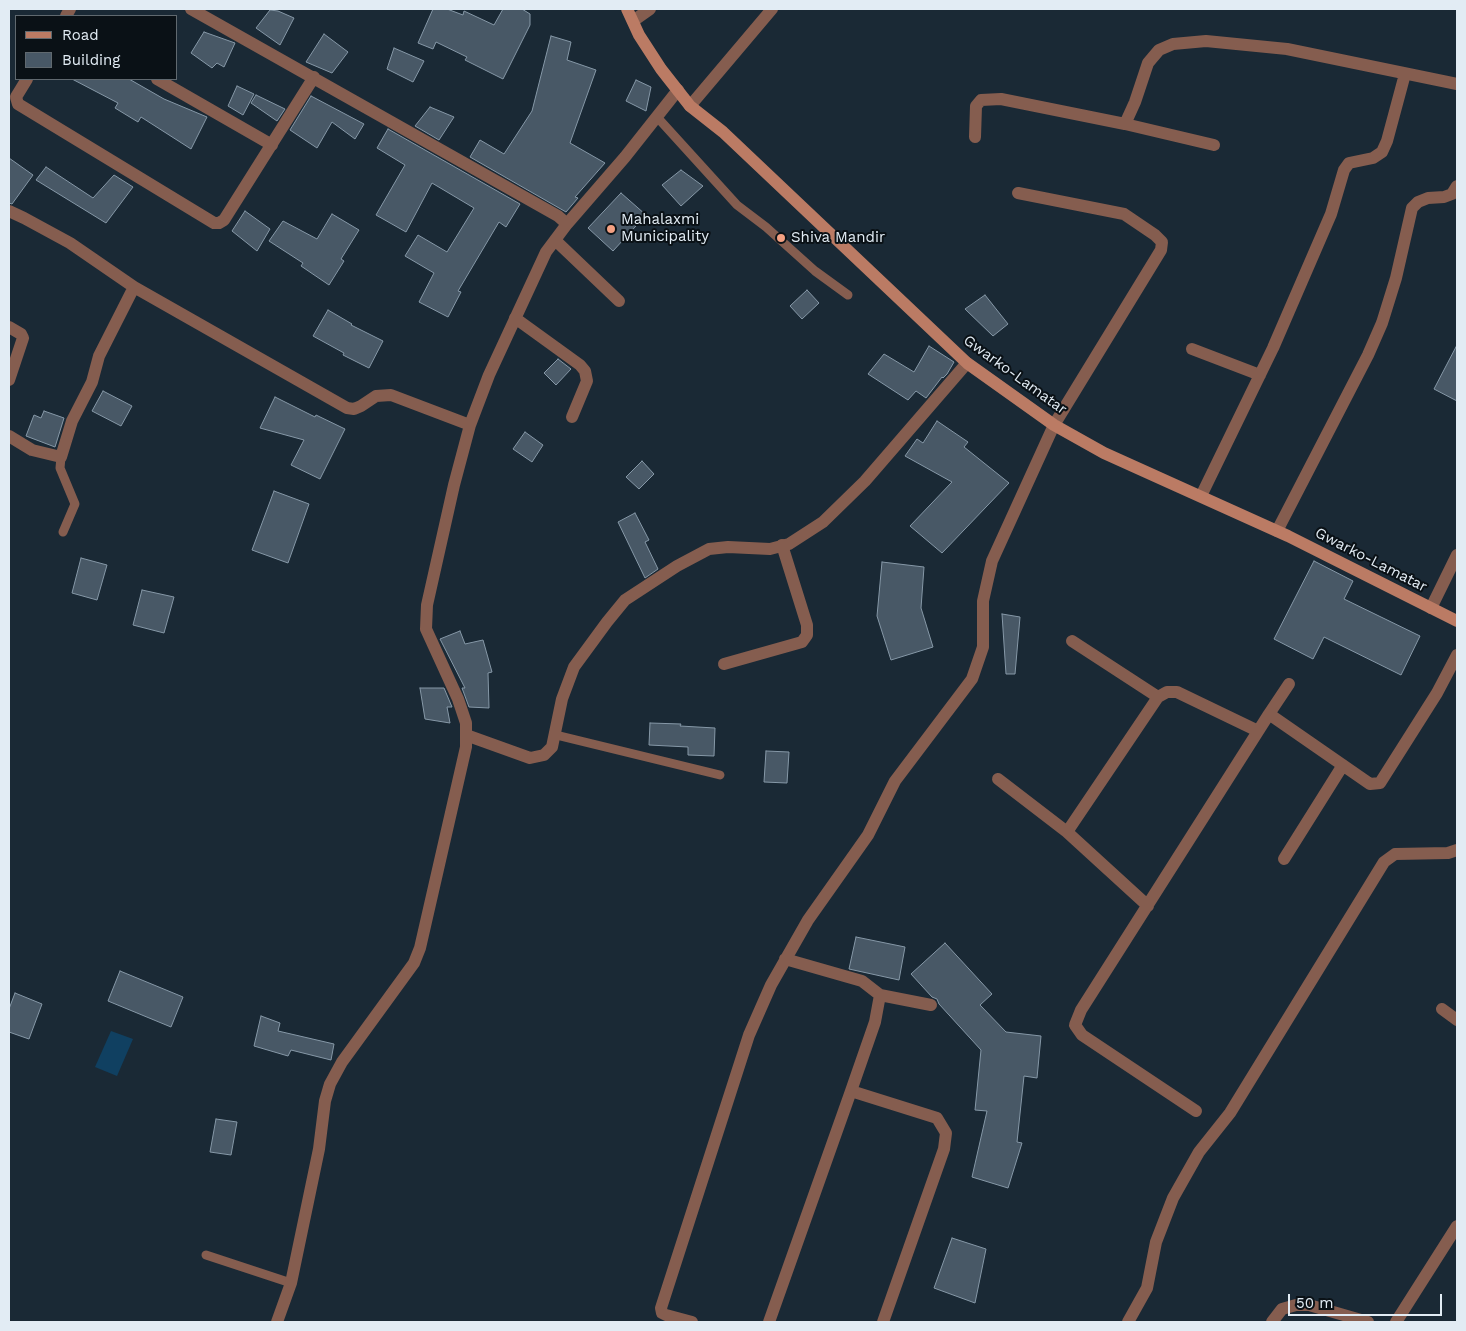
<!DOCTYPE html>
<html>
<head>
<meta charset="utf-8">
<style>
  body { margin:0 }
  #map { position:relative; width:1466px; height:1331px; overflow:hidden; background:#1a2935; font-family:"Work Sans",sans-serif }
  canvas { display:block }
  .frame { position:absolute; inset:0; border:10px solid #e2ecf4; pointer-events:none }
  .legend { position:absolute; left:15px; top:15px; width:162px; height:65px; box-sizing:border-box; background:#0a1116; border:1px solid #60696f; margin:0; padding:6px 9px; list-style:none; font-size:15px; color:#e2ecf4 }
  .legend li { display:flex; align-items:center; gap:10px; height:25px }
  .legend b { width:25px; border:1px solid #60696f }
  .scale { position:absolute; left:1288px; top:1294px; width:154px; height:22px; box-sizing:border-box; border:2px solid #e2ecf4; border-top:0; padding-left:6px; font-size:15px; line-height:18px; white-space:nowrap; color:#e2ecf4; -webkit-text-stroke:4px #0a1116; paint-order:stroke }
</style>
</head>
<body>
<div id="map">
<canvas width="1466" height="1331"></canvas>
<div class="frame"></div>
<ul class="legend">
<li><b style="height:6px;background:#bb7b64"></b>Road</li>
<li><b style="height:14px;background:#485866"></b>Building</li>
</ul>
<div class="scale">50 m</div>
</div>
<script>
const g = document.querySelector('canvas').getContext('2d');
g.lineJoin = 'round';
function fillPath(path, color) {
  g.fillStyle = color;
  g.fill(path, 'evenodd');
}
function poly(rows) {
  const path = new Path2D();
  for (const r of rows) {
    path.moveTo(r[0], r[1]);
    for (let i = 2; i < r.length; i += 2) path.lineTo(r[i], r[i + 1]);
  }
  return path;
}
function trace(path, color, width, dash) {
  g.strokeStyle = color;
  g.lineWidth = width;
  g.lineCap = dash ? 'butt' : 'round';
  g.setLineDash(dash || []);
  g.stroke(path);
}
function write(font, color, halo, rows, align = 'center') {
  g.font = font + ' "Work Sans",sans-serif';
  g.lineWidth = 4;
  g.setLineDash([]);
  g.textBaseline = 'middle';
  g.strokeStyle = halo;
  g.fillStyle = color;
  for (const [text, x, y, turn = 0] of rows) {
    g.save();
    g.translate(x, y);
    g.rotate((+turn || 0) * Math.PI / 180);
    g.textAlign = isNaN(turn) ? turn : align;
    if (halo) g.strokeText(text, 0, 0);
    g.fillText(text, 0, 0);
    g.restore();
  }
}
const water = poly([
  [111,1031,133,1039,117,1076,95,1067]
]);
const building = poly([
  [433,9,447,9,463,15,464,11,494,25,503,9,522,9,530,14,530,25,503,79,465,60,467,57,436,42,433,49,418,43,433,9],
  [270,10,278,11,294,18,280,45,256,28,270,10],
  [204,32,235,43,224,67,217,63,212,68,191,53,204,32],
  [324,34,348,52,332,73,306,62,324,34],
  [551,36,571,42,567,60,596,70,570,143,605,163,575,197,578,198,566,212,470,157,480,140,504,154,532,111,551,36],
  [394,48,424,61,413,82,387,69,394,48],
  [72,79,129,79,164,99,207,117,191,149,141,117,138,122,115,108,118,103,72,79],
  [636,80,651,87,646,111,626,101,636,80],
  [237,86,254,94,243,115,228,106,237,86],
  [256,95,285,109,277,121,251,103,256,95],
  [311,96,364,124,355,139,332,122,317,148,290,130,311,96],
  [430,107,454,117,439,140,415,126,430,107],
  [388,129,520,204,506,227,499,222,458,291,461,292,448,317,419,302,434,273,405,256,418,235,447,252,474,208,432,183,406,232,376,215,405,165,377,148,388,129],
  [9,158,33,175,12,204,9,203,9,158],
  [46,167,93,198,114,175,133,187,106,223,36,180,46,167],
  [681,170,703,186,681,206,662,185,681,170],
  [621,193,646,215,613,251,588,228,621,193],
  [245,211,270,229,257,251,232,231,245,211],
  [332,214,359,230,341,259,344,261,329,285,301,266,303,263,269,241,283,221,317,239,332,214],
  [807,290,819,303,802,319,790,306,807,290],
  [985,295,1008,324,993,336,965,309,985,295],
  [328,310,352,324,351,325,383,341,369,368,343,355,344,353,313,336,328,310],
  [1457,345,1457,401,1434,389,1457,345],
  [929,346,954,362,947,374,943,378,942,377,926,398,916,391,908,400,868,374,884,354,914,372,929,346],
  [558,359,571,369,556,385,544,373,558,359],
  [103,391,132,406,121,426,92,411,103,391],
  [275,397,315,417,316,415,345,429,320,479,291,465,304,440,260,428,275,397],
  [44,411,64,418,55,447,26,436,34,415,41,418,44,411],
  [937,421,968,442,964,447,1009,483,942,553,910,526,952,482,905,456,917,439,923,443,937,421],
  [525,432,543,445,532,462,513,449,525,432],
  [642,461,654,474,639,489,626,477,642,461],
  [274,491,309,504,288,563,252,550,274,491],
  [635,513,649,540,645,542,658,569,645,578,618,522,635,513],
  [81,558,107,565,97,600,72,593,81,558],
  [1314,561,1353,581,1344,599,1420,636,1401,675,1324,637,1313,659,1274,639,1314,561],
  [882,562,924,567,921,608,933,647,891,660,877,616,882,562],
  [142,590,174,597,164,633,133,625,142,590],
  [1002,614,1020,617,1015,674,1006,674,1002,614],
  [460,631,465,644,483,640,492,672,488,673,489,708,469,707,462,688,465,688,440,639,460,631],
  [420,688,444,688,452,707,447,707,450,723,425,719,420,688],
  [650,723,681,724,680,726,715,728,714,756,688,755,688,747,649,745,650,723],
  [766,751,789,752,787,783,764,782,766,751],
  [856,937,905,947,899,980,849,969,856,937],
  [945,943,992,994,980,1005,1006,1032,1041,1036,1037,1078,1024,1076,1017,1142,1022,1143,1008,1188,972,1177,987,1111,975,1110,981,1050,939,1004,937,999,932,997,911,974,945,943],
  [120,971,183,997,171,1027,108,1001,120,971],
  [15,993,42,1004,29,1039,9,1032,9,1009,15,993],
  [261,1016,280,1023,278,1031,334,1044,331,1060,291,1050,288,1056,254,1046,261,1016],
  [216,1119,237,1122,231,1155,210,1152,216,1119],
  [952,1238,986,1249,975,1303,934,1288,952,1238]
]);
const service = poly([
  [657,117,737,205,766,227,815,271,848,295],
  [61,457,60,468,75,504,63,532],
  [556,735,720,775],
  [206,1255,291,1283]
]);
const minor = poly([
  [191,9,558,216,567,224],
  [66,16,70,9],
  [633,21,650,9],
  [27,79,16,97,18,104,214,223,219,223,224,220,314,77],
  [157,79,272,145],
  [690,106,772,9],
  [1125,124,1135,102,1148,63,1159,50,1173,44,1206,41,1287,49,1457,84],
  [975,137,976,106,981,100,1001,99,1125,124,1214,145],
  [9,211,24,218,70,243,134,287,347,408,354,409,361,406,376,396,391,395,470,425],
  [555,240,619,301],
  [515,318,580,365,585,371,587,381,572,417],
  [9,327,21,334,23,338,9,380],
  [1192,349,1260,375],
  [9,436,32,450,61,457,72,421,92,382,99,356,134,287],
  [1201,496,1273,348,1331,214,1344,170,1349,163,1373,158,1382,152,1387,141,1405,74],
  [1277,531,1368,355,1382,323,1396,278,1412,208,1418,202,1428,198,1444,197,1452,194,1457,186],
  [1431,608,1457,555],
  [1072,641,1158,697],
  [724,664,802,642,807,635,807,625,782,545],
  [1269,714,1289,684],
  [466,735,530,758,544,755,552,747,562,699,574,667,607,622,625,600,677,566,709,549,728,547,770,549,789,544,823,522,865,481,967,363],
  [998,779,1067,832,1148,906],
  [1067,832,1158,697,1167,692,1177,692,1258,731],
  [1284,859,1343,765],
  [785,959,862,981,880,995,931,1005],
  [1442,1009,1457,1020],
  [851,1091,937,1118,946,1133,944,1149,883,1322],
  [1196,1111,1082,1035,1075,1025,1081,1010,1269,714,1370,784,1380,783,1437,693,1457,655],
  [277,1322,291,1283,319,1149,325,1101,330,1084,342,1062,414,963,420,948,466,747,466,723,458,699,426,629,427,605,454,485,470,425,489,375,546,252,567,224,625,157,678,90],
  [692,1322,666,1315,662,1313,661,1308,749,1035,771,985,808,920,868,835,895,781,972,679,983,647,983,601,992,561,1054,425,1161,250,1162,242,1155,235,1124,214,1018,193],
  [769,1322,851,1091,875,1022,880,995],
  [1128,1322,1147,1288,1156,1242,1173,1198,1199,1152,1230,1113,1384,862,1395,854,1448,853,1457,850],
  [1272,1322,1282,1309,1296,1305,1309,1305,1368,1322],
  [1396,1322,1457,1226]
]);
const secondary = poly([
  [627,9,639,35,661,69,690,106,723,132,967,363,1054,425,1104,453,1288,536,1457,621]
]);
const markers = [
  [611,229,5,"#f3a082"],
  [781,238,5,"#f3a082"]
];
const poiNames = [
  ["Mahalaxmi",621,220],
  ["Municipality",621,237],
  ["Shiva Mandir",791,238]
];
const streetNames = [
  ["Gwarko-Lamatar",1015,375,36],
  ["Gwarko-Lamatar",1371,560,27]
];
fillPath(water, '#104061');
fillPath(building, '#485866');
trace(building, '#8698a7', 1);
trace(service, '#855d4f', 9);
trace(minor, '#855d4f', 12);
trace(secondary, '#bb7b64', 12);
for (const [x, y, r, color] of markers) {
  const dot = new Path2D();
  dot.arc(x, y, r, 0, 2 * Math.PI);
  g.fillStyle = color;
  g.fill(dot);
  trace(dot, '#0a1116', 2);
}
write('15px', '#e2ecf4', '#0a1116', poiNames, 'left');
write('15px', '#e2ecf4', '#0a1116', streetNames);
</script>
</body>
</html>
